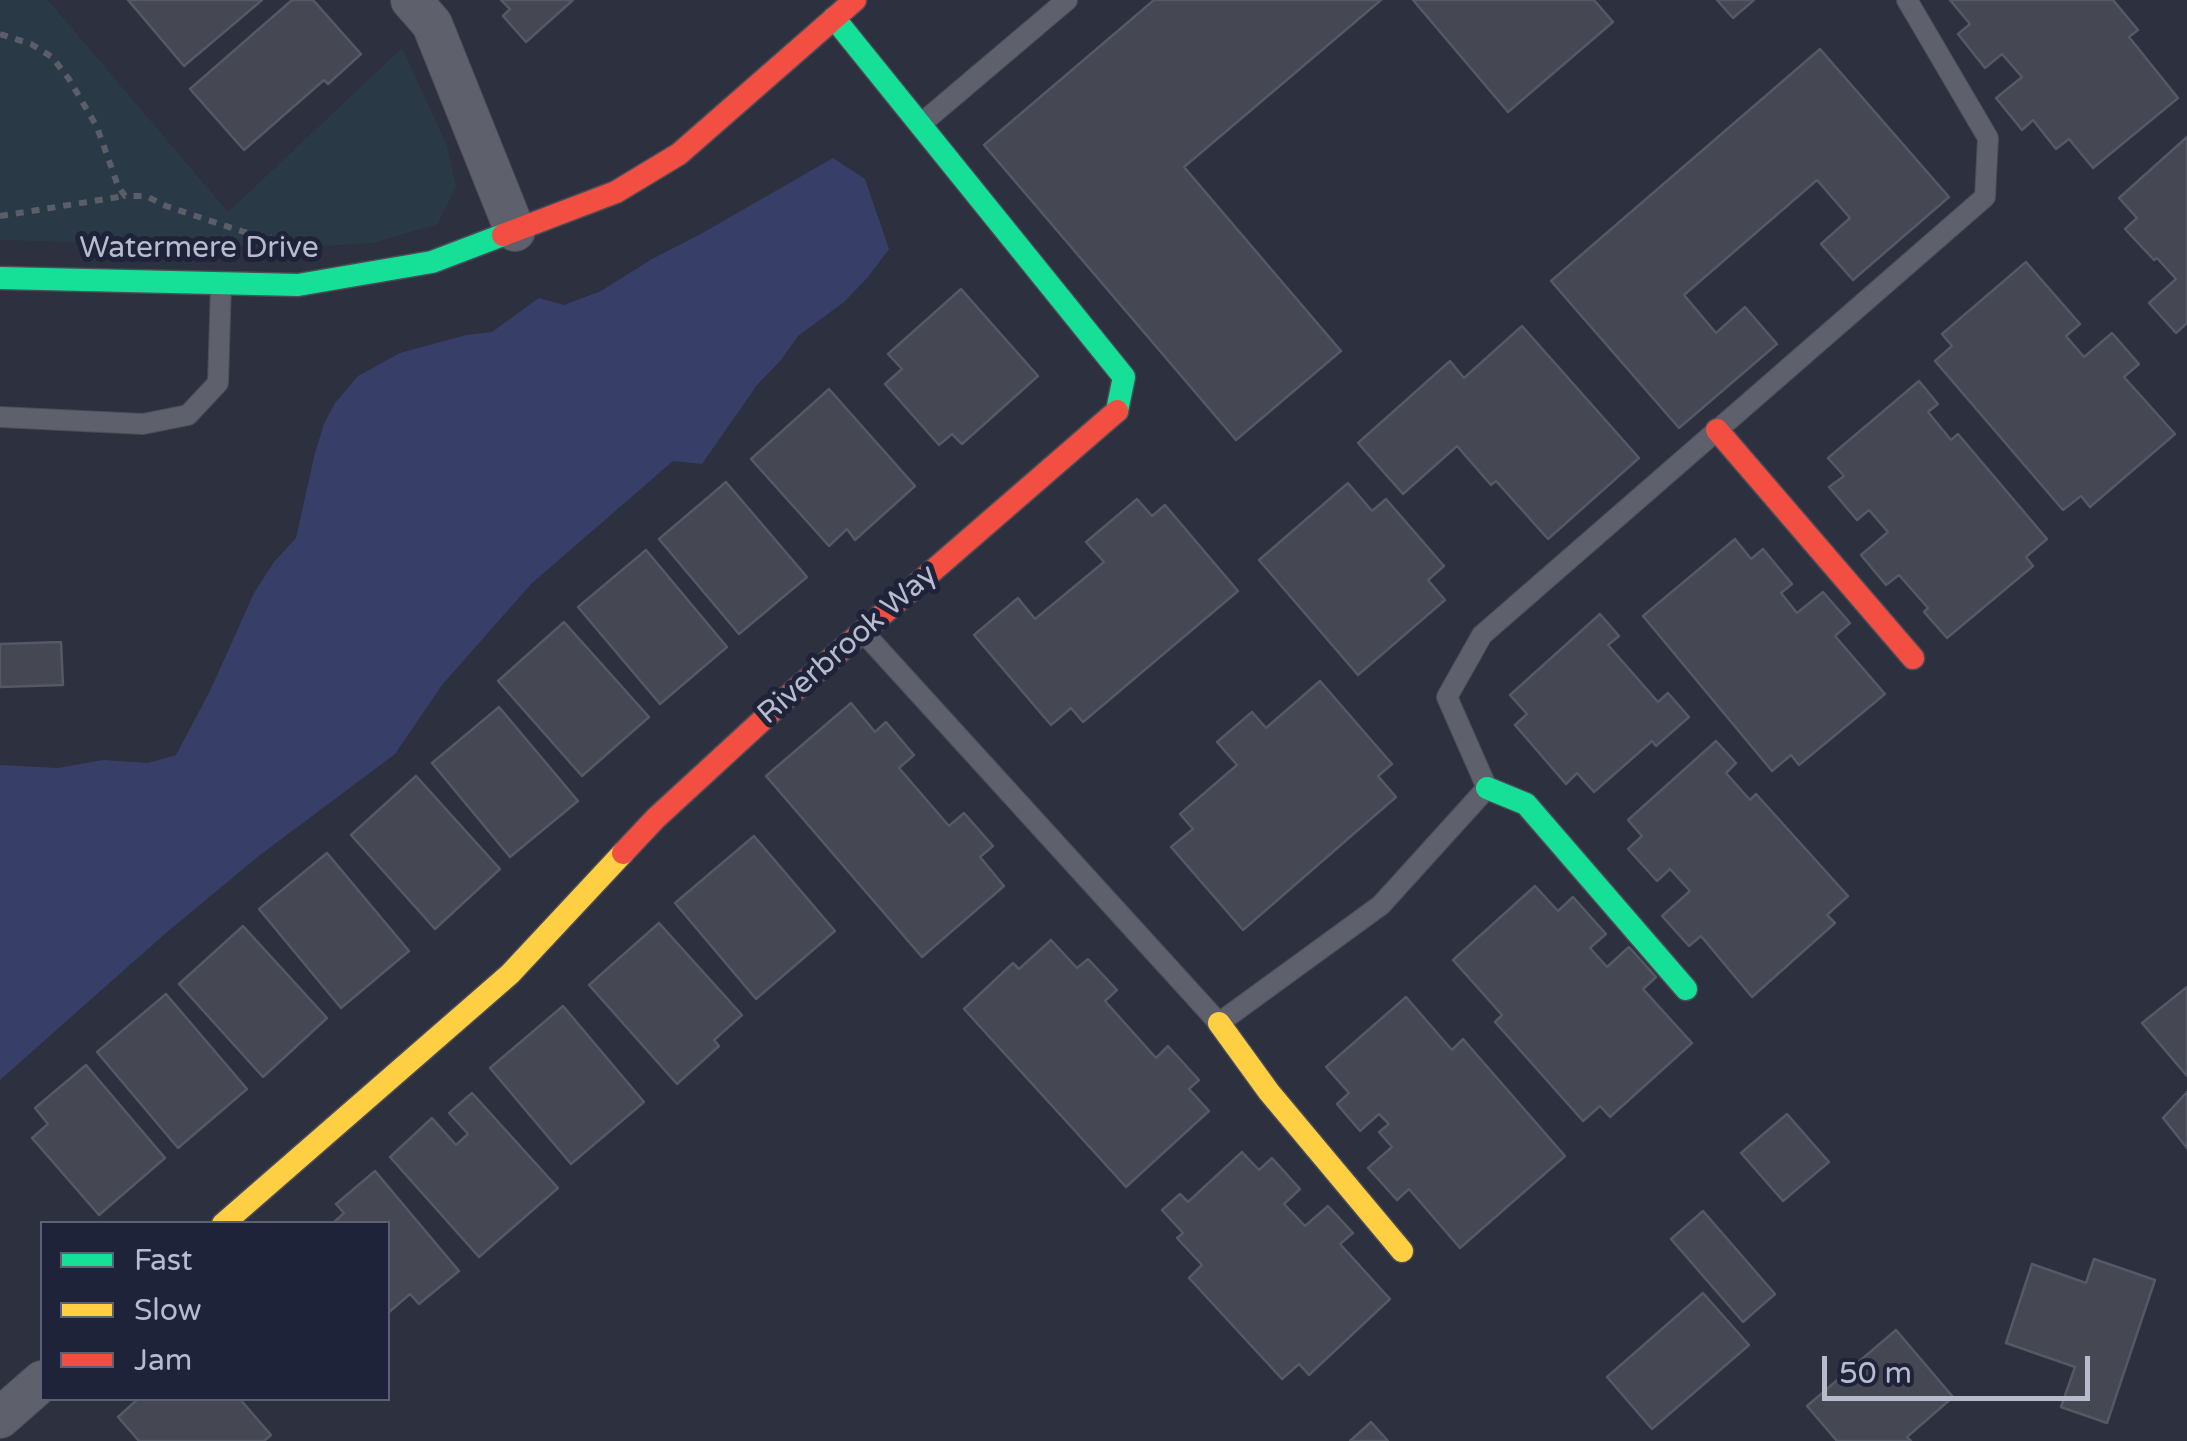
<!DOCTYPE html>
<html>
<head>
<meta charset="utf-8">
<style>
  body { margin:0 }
  #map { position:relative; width:2187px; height:1441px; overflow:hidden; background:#2d303e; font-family:"Varela Round",sans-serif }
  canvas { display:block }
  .legend { position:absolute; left:40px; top:1221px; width:350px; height:180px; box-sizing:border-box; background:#1f233a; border:2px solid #5c6075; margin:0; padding:12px 18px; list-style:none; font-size:30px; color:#b8bbce }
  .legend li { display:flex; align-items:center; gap:20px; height:50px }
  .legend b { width:50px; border:2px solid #5c6075 }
  .scale { position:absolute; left:1822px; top:1356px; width:268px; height:45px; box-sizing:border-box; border:5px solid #b8bbce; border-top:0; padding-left:12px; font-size:30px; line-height:35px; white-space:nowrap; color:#b8bbce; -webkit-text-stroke:8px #1f233a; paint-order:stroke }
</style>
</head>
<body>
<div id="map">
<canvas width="2187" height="1441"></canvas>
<ul class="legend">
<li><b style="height:12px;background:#16e098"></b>Fast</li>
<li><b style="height:12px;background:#ffcf43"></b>Slow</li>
<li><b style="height:12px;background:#f24e42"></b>Jam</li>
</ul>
<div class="scale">50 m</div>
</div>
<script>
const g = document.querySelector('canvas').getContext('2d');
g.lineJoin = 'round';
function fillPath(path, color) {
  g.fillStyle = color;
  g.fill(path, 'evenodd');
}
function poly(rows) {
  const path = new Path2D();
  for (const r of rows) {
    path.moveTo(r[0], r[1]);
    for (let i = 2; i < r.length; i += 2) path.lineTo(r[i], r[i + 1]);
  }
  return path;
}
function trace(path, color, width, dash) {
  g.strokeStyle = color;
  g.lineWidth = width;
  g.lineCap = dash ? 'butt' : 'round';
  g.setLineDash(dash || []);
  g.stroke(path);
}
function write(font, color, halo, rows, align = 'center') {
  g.font = font + ' "Varela Round",sans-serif';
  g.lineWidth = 10;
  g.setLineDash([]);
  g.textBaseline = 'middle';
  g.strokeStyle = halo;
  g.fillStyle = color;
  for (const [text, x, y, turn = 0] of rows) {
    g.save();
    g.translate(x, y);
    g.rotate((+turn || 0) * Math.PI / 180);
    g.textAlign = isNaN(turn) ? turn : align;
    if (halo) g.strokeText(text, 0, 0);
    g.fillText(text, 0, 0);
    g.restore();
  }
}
const green = poly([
  [0,0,48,0,228,212,402,48,446,143,456,186,438,224,373,243,289,248,0,240]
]);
const water = poly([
  [833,158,865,179,889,249,868,277,844,302,798,336,781,360,757,385,702,464,673,461,531,584,442,685,395,754,260,855,167,932,0,1080,0,765,58,768,103,760,148,763,176,755,211,689,254,593,274,562,296,538,315,453,324,424,335,403,358,376,400,353,466,335,492,332,539,298,564,305,601,291,652,259,699,235]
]);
const building = poly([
  [128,0,262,0,184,66,128,0],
  [292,0,313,0,361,54,328,84,324,80,244,150,190,89,292,0],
  [501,0,573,0,526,42,503,16,510,9,501,0],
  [1154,0,1381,0,1184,167,1341,351,1236,440,984,145,1154,0],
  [1413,0,1594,0,1613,22,1508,112,1413,0],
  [1717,0,1754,0,1733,18,1717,0],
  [1950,0,2113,0,2138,30,2129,37,2178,98,2093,168,2069,139,2056,149,2033,120,2022,130,1996,98,2022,77,2002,54,1985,68,1958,34,1970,24,1950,0],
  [1820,49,1949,197,1853,280,1821,244,1850,218,1817,180,1684,295,1716,333,1745,307,1777,344,1679,428,1551,281,1820,49],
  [2187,137,2187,323,2176,333,2149,303,2176,279,2157,258,2154,260,2125,229,2137,218,2119,198,2187,137],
  [2026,262,2080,324,2066,336,2084,357,2112,333,2139,364,2124,377,2175,434,2090,507,2081,496,2063,510,1935,361,1952,346,1942,334,2026,262],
  [961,289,1038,376,962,444,952,434,939,445,885,384,902,369,888,354,961,289],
  [1522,326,1639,458,1548,539,1496,481,1491,485,1457,446,1403,494,1358,443,1450,361,1464,378,1522,326],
  [1919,381,1938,404,1928,412,1951,440,1958,434,2047,539,2026,557,2033,566,1947,638,1924,612,1928,608,1899,575,1886,585,1861,555,1888,532,1869,510,1857,520,1829,487,1844,476,1828,458,1919,381],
  [829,389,915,486,855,540,847,529,829,546,751,459,829,389],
  [726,482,807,577,739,634,659,539,726,482],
  [1348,483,1372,511,1386,499,1444,566,1428,580,1445,600,1358,675,1259,560,1348,483],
  [1137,499,1152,516,1165,505,1238,591,1083,722,1071,708,1051,725,974,635,1018,598,1035,619,1104,562,1086,542,1137,499],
  [1735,539,1751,559,1763,549,1792,584,1781,593,1797,613,1823,592,1850,623,1835,636,1885,694,1799,765,1791,755,1772,771,1643,616,1735,539],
  [646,550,727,647,660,704,578,607,646,550],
  [1600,614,1619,636,1608,645,1658,702,1668,693,1689,717,1656,746,1652,741,1594,792,1577,773,1566,784,1515,725,1527,714,1510,695,1600,614],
  [564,622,649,717,582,776,498,681,564,622],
  [61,642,63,685,0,687,0,644,61,642],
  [1320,681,1392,764,1378,776,1396,797,1243,930,1171,847,1193,829,1180,814,1237,765,1217,742,1252,712,1266,728,1320,681],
  [851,703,875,732,886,722,914,755,899,768,949,826,964,813,993,846,980,857,1004,886,922,957,766,776,851,703],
  [499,707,578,801,510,857,432,763,499,707],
  [1716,741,1736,763,1726,773,1750,800,1756,794,1848,896,1827,915,1835,923,1752,997,1701,936,1689,946,1662,916,1690,891,1670,869,1657,881,1628,849,1642,836,1628,820,1716,741],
  [416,776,500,869,435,929,351,835,416,776],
  [754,836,835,931,756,999,675,903,754,836],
  [327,853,409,951,341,1008,259,909,327,853],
  [1535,886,1558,911,1573,897,1606,934,1590,948,1607,967,1629,947,1656,977,1643,989,1692,1043,1610,1117,1600,1106,1583,1121,1495,1022,1502,1015,1453,960,1535,886],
  [659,923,742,1015,714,1040,719,1046,677,1084,589,985,659,923],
  [243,926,327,1018,263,1077,179,984,243,926],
  [1051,940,1077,968,1088,959,1117,990,1105,1001,1156,1058,1168,1046,1199,1080,1189,1089,1209,1111,1126,1187,964,1009,1013,963,1019,969,1051,940],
  [2187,987,2187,1076,2142,1023,2187,987],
  [166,994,247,1089,178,1148,97,1052,166,994],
  [1406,997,1452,1050,1463,1039,1565,1156,1460,1248,1409,1189,1397,1200,1368,1168,1392,1147,1379,1132,1389,1124,1379,1114,1360,1131,1337,1104,1349,1093,1326,1067,1406,997],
  [563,1006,644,1102,571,1164,490,1068,563,1006],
  [86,1065,165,1158,99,1215,32,1138,48,1124,35,1108,86,1065],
  [2187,1092,2187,1148,2163,1118,2187,1092],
  [472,1093,558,1188,479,1257,390,1157,432,1118,456,1145,468,1134,449,1113,472,1093],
  [1787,1114,1829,1162,1783,1201,1741,1153,1787,1114],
  [1242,1152,1259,1170,1272,1158,1300,1189,1284,1204,1305,1226,1328,1206,1353,1233,1340,1244,1390,1299,1309,1375,1299,1364,1282,1379,1189,1278,1202,1265,1177,1238,1183,1233,1162,1210,1180,1194,1188,1202,1242,1152],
  [375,1171,459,1271,419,1304,410,1294,388,1313,388,1224,332,1224,344,1213,336,1204,375,1171],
  [1703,1211,1775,1294,1743,1322,1671,1239,1703,1211],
  [2094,1259,2155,1280,2107,1423,2061,1407,2075,1367,2006,1343,2032,1264,2086,1283,2094,1259],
  [1703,1293,1749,1345,1652,1429,1607,1377,1703,1293],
  [1896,1330,1953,1397,1907,1437,1911,1441,1837,1441,1807,1406,1896,1330],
  [139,1398,239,1398,271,1435,264,1441,139,1441,118,1417,139,1398],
  [1371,1422,1388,1441,1350,1441,1371,1422]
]);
const path = poly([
  [0,34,31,44,52,57,69,79,97,127,118,186,125,196,146,196,166,206,244,232,271,237],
  [0,216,125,196]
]);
const lane = poly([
  [922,123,1067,0],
  [0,417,143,424,188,415,218,383,221,284],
  [864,633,1219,1023,1381,905,1487,788,1447,697,1482,635,1985,197,1988,138,1907,0]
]);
const street = poly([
  [411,0,432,24,515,231],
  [0,1418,42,1381]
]);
const fast = poly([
  [834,18,1124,377,1117,411],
  [0,278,298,285,432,262,503,235],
  [1487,788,1526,804,1686,989]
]);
const slow = poly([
  [1219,1023,1269,1092,1402,1251],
  [223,1224,510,974,623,853]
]);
const jam = poly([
  [503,235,616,192,679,154,855,0],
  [1717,430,1913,658],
  [623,853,656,818,793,692,1117,411]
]);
const streetNames = [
  ["Watermere Drive",199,249],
  ["Riverbrook Way",848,645,-41]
];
fillPath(green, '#293a46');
fillPath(water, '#373f69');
fillPath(building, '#454753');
trace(building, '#555865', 2.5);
trace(lane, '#4a4c57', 22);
trace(street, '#4a4c57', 42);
trace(fast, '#4a4c57', 25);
trace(slow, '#4a4c57', 25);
trace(jam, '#4a4c57', 25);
trace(path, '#5b5e68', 6, [8, 8]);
trace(lane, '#5e606b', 20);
trace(street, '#5e606b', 40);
trace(fast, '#16e098', 22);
trace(slow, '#ffcf43', 22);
trace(jam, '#f24e42', 22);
write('30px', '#b8bbce', '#1f233a', streetNames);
</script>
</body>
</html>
